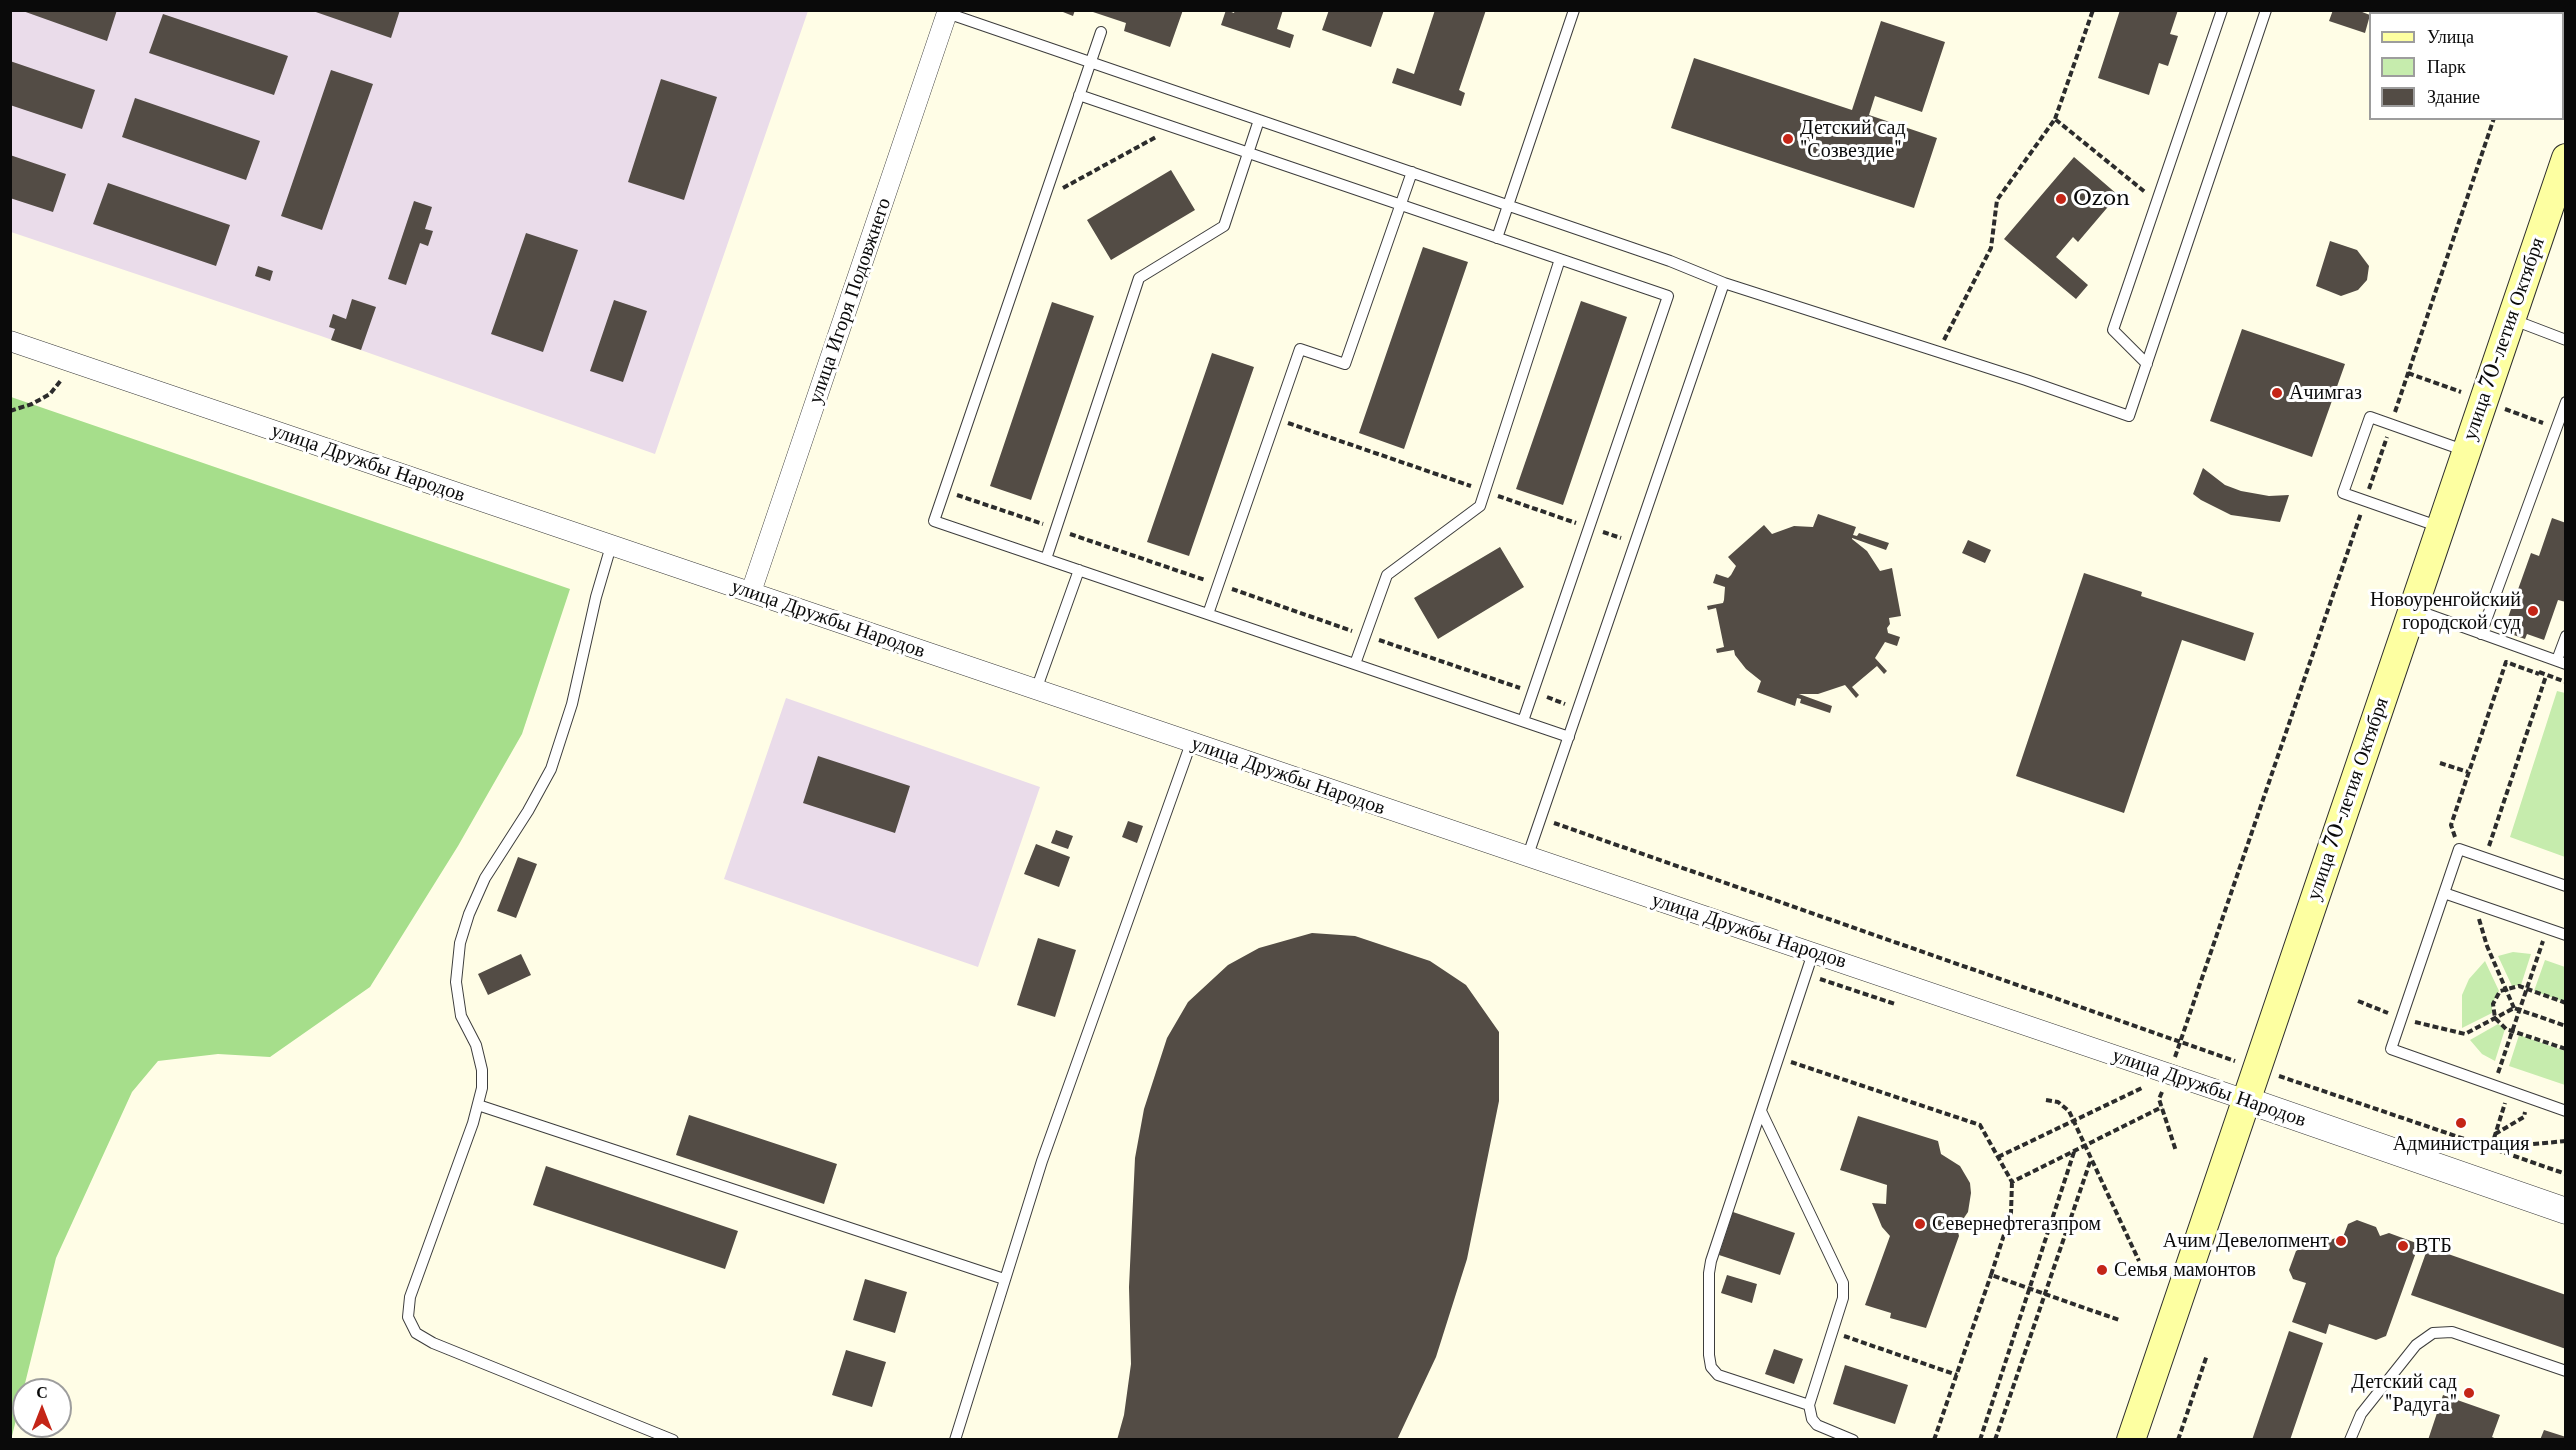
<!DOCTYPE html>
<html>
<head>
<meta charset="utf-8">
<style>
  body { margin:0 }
  #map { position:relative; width:2576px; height:1450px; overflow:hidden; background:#fffde6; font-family:"Libre Baskerville",serif }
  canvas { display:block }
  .frame { position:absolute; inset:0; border:12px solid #0a0a0a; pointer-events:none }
  .legend { position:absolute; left:2369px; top:12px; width:195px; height:108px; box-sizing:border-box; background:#fff; border:2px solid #9d9d9d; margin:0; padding:8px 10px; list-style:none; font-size:18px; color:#0a0a0a }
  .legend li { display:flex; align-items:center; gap:12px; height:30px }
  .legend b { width:30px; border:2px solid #9d9d9d }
  .north { position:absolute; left:12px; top:1378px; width:60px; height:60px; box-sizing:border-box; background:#fff; border:2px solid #9d9d9d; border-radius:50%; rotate:0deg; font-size:16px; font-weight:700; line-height:24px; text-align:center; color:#0a0a0a }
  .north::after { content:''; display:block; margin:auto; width:21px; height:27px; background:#c42517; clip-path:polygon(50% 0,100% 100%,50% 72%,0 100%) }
</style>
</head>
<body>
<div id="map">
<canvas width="2576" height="1450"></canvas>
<div class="frame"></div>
<ul class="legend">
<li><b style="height:8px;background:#fdffa1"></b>Улица</li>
<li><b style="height:16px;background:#c6ecad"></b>Парк</li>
<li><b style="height:16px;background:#534c45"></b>Здание</li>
</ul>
<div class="north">С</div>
</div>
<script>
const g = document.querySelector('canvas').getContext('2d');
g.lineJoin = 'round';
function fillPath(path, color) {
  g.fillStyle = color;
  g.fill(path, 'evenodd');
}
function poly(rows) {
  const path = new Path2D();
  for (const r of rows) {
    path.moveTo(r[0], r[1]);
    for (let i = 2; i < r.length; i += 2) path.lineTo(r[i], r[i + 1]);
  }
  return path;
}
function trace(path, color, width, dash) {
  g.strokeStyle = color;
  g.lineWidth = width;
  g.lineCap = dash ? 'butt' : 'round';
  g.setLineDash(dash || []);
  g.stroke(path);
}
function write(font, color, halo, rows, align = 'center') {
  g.font = font + ' "Libre Baskerville",serif';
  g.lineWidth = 6;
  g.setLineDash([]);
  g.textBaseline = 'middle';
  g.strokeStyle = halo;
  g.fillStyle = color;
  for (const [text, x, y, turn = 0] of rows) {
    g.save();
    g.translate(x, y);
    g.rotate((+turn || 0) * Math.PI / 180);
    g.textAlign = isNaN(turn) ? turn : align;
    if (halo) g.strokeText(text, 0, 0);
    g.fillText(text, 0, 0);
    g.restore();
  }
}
const industrial = poly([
  [11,11,808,11,655,454,321,336,11,232],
  [786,698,1040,787,978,967,724,879]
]);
const green = poly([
  [2557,691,2565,693,2565,857,2510,837],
  [2513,952,2531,954,2521,985,2512,986,2498,956],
  [2545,960,2565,967,2565,1002,2534,991],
  [2485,961,2499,991,2492,1004,2492,1013,2462,1028,2462,995,2469,979],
  [2498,1024,2505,1029,2495,1061,2482,1054,2470,1040],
  [2519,1035,2565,1051,2565,1085,2509,1066]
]);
const forest = poly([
  [11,397,570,589,522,734,458,846,370,987,270,1057,218,1054,158,1061,132,1092,56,1258,11,1440]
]);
const building = poly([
  [20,10,117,10,107,41],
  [310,10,400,10,391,38],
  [1058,10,1075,10,1073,16],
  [1183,10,1170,47,1124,31,1126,23,1090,11],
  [1226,10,1234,13,1235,10,1283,10,1277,29,1294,35,1290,48,1221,25],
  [1329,10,1384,10,1371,47,1322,30],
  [1435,10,1486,10,1459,90,1465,93,1461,106,1392,83,1397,68,1414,74],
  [2120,10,2178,10,2170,34,2178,36,2168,66,2159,63,2149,95,2098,78],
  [2333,10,2357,10,2370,15,2365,33,2329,21],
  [163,14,288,56,274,95,149,53],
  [1881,21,1945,42,1922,112,1875,96,1869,115,1937,138,1914,208,1671,128,1694,58,1852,110],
  [10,61,95,90,82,129,10,105],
  [331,70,373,84,322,230,281,216],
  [661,79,717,97,684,200,628,182],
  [135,98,260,141,246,180,122,137],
  [10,155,66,174,53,212,10,198],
  [2074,157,2118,195,2078,242,2073,237,2056,257,2088,285,2076,299,2004,239],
  [1171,170,1195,210,1111,260,1087,220],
  [108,183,230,225,216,266,93,224],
  [414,201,432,207,425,229,433,231,428,246,420,243,406,285,388,279],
  [526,233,578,250,543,352,491,334],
  [2330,241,2357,250,2369,266,2367,280,2358,290,2341,296,2316,286],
  [1423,247,1468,262,1404,449,1359,433],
  [258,266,273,271,270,281,255,276],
  [352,299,376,307,361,350,331,340,335,329,329,327,333,314,346,319],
  [614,300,647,311,623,382,590,371],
  [1581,301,1627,317,1563,505,1516,489],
  [1052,302,1094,316,1031,500,990,486],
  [2242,329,2345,364,2312,457,2210,421],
  [1212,353,1254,367,1189,556,1147,542],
  [2203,468,2225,485,2241,491,2269,496,2289,495,2280,522,2231,515,2201,500,2193,494],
  [1818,514,1856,527,1853,535,1857,536,1859,533,1889,543,1886,550,1852,538,1852,539,1867,551,1880,571,1892,568,1901,616,1889,618,1890,624,1887,628,1888,633,1900,637,1897,646,1885,642,1875,658,1887,671,1884,674,1877,666,1852,687,1859,695,1856,698,1845,685,1818,694,1799,694,1832,706,1830,713,1800,703,1801,699,1797,698,1795,706,1757,692,1761,681,1746,669,1735,655,1734,650,1717,653,1716,649,1724,647,1716,608,1708,610,1707,606,1723,603,1724,600,1725,587,1713,583,1716,574,1728,578,1731,575,1736,566,1728,557,1764,525,1772,534,1794,526,1813,527],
  [2552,518,2566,523,2566,602,2558,600,2544,640,2527,634,2525,639,2511,634,2513,628,2505,626,2531,553,2539,556],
  [1968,540,1991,550,1985,563,1962,553],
  [1500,547,1524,587,1438,639,1414,598],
  [2084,573,2142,592,2141,596,2254,633,2245,661,2182,640,2124,813,2016,776],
  [818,756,910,786,895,833,803,803],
  [1128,821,1143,826,1137,843,1122,837],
  [1056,830,1073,836,1068,849,1051,843],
  [1036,844,1070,857,1059,887,1024,874],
  [518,857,537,864,516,918,497,911],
  [1312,933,1355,936,1430,961,1466,985,1499,1032,1499,1101,1467,1259,1436,1357,1397,1440,1117,1440,1124,1415,1131,1364,1129,1287,1135,1158,1144,1109,1167,1038,1188,1002,1228,965,1259,948],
  [1038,938,1076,950,1055,1017,1017,1005],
  [521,954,531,975,488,995,478,974],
  [689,1115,837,1164,824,1204,676,1155],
  [1858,1116,1938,1141,1941,1154,1960,1166,1970,1183,1971,1193,1968,1212,1957,1228,1959,1236,1926,1328,1890,1318,1891,1313,1865,1305,1890,1236,1882,1227,1872,1203,1886,1204,1887,1185,1840,1170],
  [546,1166,738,1231,725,1269,533,1205],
  [1733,1212,1795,1233,1780,1275,1719,1255],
  [2357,1220,2376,1227,2380,1236,2389,1233,2419,1244,2386,1336,2376,1340,2329,1324,2326,1334,2292,1322,2306,1283,2293,1279,2289,1270,2296,1251,2305,1246,2317,1250,2319,1246,2339,1236,2343,1237,2348,1224],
  [2428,1247,2566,1295,2566,1349,2411,1295],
  [1727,1275,1757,1284,1752,1303,1721,1293],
  [865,1279,907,1292,895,1333,853,1320],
  [2289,1331,2323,1343,2290,1440,2252,1440],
  [1774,1349,1803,1359,1794,1384,1765,1374],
  [846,1350,886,1362,872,1407,832,1395],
  [1845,1365,1908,1385,1895,1424,1833,1404],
  [2443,1395,2500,1415,2492,1437,2499,1440,2428,1440],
  [2544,1430,2566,1437,2566,1440,2540,1440]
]);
const path = poly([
  [2529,14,2530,10],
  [2055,119,2093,10],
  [1063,188,1156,137],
  [1944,340,1991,248,1997,200,2055,119,2145,192],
  [2408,373,2461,392],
  [2505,409,2543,423],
  [10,411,32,404,50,394,62,379],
  [2395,412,2494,118],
  [1288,423,1471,486],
  [2369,489,2387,437],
  [957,495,1043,524],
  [1498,496,1576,523],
  [1603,532,1621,538],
  [1070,534,1205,580],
  [1232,589,1352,631],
  [1379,640,1520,688],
  [2539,672,2566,682],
  [1547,697,1565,704],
  [2440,763,2468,772],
  [1554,823,2235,1061],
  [2455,837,2451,825,2506,662,2539,674],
  [2489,846,2546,676],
  [2479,919,2487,946,2514,1008],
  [1820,979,1895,1004],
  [2358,1001,2388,1013],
  [2566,1003,2519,986,2500,991,2493,1004,2495,1018,2506,1029,2566,1049],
  [2415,1022,2465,1034,2514,1008,2566,1026],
  [2175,1057,2361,513],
  [1791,1062,1980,1125,2012,1182,2162,1107],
  [2498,1073,2543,941],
  [2279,1076,2491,1148,2505,1103],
  [2162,1092,2159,1099,2176,1151],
  [2046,1100,2058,1102,2069,1111,2139,1261],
  [2495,1134,2524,1117,2525,1112],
  [2566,1141,2491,1148,2566,1174],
  [1998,1157,2144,1087],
  [2012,1182,2011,1213,1991,1275,2119,1320],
  [1844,1336,1957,1375],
  [1934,1440,1991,1275],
  [1980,1440,2074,1152],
  [1995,1440,2091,1159],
  [2178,1440,2207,1355]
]);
const service = poly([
  [2401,10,2410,14],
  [947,13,1670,261,1724,283,2026,380,2129,416,2266,10],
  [2493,14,2494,10],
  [1101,32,934,521,1569,737],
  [1079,95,1668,296,1523,721],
  [2562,96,2566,97],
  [1497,238,1574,10],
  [2511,319,2566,340],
  [2147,364,2113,330,2222,10],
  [2440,527,2343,493,2370,417,2466,451],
  [611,546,596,597,572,704,551,769,528,811,485,878,469,914,460,943,456,982,461,1016,476,1045,482,1070,482,1088,473,1123,410,1297,408,1317,416,1333,433,1343,673,1440],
  [1046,559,1139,278,1224,226,1259,120],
  [2413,609,2566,664],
  [1208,614,1300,349,1345,364,1412,172],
  [2481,634,2566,402],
  [2557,660,2566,636],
  [1355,664,1387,575,1480,506,1560,259],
  [1036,690,1079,570],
  [1527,858,1724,283],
  [2566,886,2459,849,2391,1049,2566,1111],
  [2444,893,2566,935],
  [1813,953,1711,1261,1709,1273,1709,1355,1711,1367,1718,1375,1809,1405,1812,1419,1817,1425,1853,1440],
  [478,1105,1004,1279],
  [1761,1111,1843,1283,1843,1298,1809,1405],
  [955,1440,1042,1161,1191,743],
  [2350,1440,2361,1414,2416,1345,2433,1333,2452,1332,2566,1371]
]);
const minor = poly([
  [10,341,2246,1100],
  [751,592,948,10]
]);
const tertiary = poly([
  [2246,1100,2566,1211]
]);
const secondary = poly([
  [2131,1440,2566,158]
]);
const markers = [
  [1788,139,6,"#c42517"],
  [2061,199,6,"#c42517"],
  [2277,393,6,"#c42517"],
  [2533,611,6,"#c42517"],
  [2461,1123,6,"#c42517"],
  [1920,1224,6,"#c42517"],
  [2341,1241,6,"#c42517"],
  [2403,1246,6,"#c42517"],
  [2102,1270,6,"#c42517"],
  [2469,1393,6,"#c42517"]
];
const poiNames = [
  ["Детский сад",1800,128],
  ["\"Созвездие\"",1800,151],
  ["Ozon",2073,199],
  ["Ачимгаз",2289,393],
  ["Новоуренгойский",2521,600,"right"],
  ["городской суд",2521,623,"right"],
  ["Администрация",2461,1144,"center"],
  ["Севернефтегазпром",1932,1224],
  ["Ачим Девелопмент",2329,1241,"right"],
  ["ВТБ",2415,1246],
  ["Семья мамонтов",2114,1270],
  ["Детский сад",2457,1382,"right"],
  ["\"Радуга\"",2457,1405,"right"]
];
const streetNames = [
  ["улица Игоря Подовжнего",850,301,-71],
  ["улица 70-летия Октября",2504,339,-71],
  ["улица Дружбы Народов",368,463,19],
  ["улица Дружбы Народов",828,619,19],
  ["улица Дружбы Народов",1288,776,19],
  ["улица 70-летия Октября",2348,799,-71],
  ["улица Дружбы Народов",1749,931,18],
  ["улица Дружбы Народов",2209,1088,19]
];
fillPath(industrial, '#eadcea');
fillPath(green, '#c6ecad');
fillPath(forest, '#a6de8b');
fillPath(building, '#534c45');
trace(service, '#3d3d3d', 12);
trace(minor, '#3d3d3d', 21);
trace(tertiary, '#3d3d3d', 27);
trace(secondary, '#2c2c2c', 30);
trace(path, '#2c2c2c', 4, [6, 3]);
trace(service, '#fff', 10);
trace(minor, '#fff', 20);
trace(tertiary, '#fff', 26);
trace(secondary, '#fdffa1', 28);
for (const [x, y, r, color] of markers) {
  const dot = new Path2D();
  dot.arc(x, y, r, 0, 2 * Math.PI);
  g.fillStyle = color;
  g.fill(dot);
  trace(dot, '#fff', 2);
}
write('20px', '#0a0a0a', '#fff', poiNames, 'left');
write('20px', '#0a0a0a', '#fff', streetNames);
</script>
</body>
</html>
